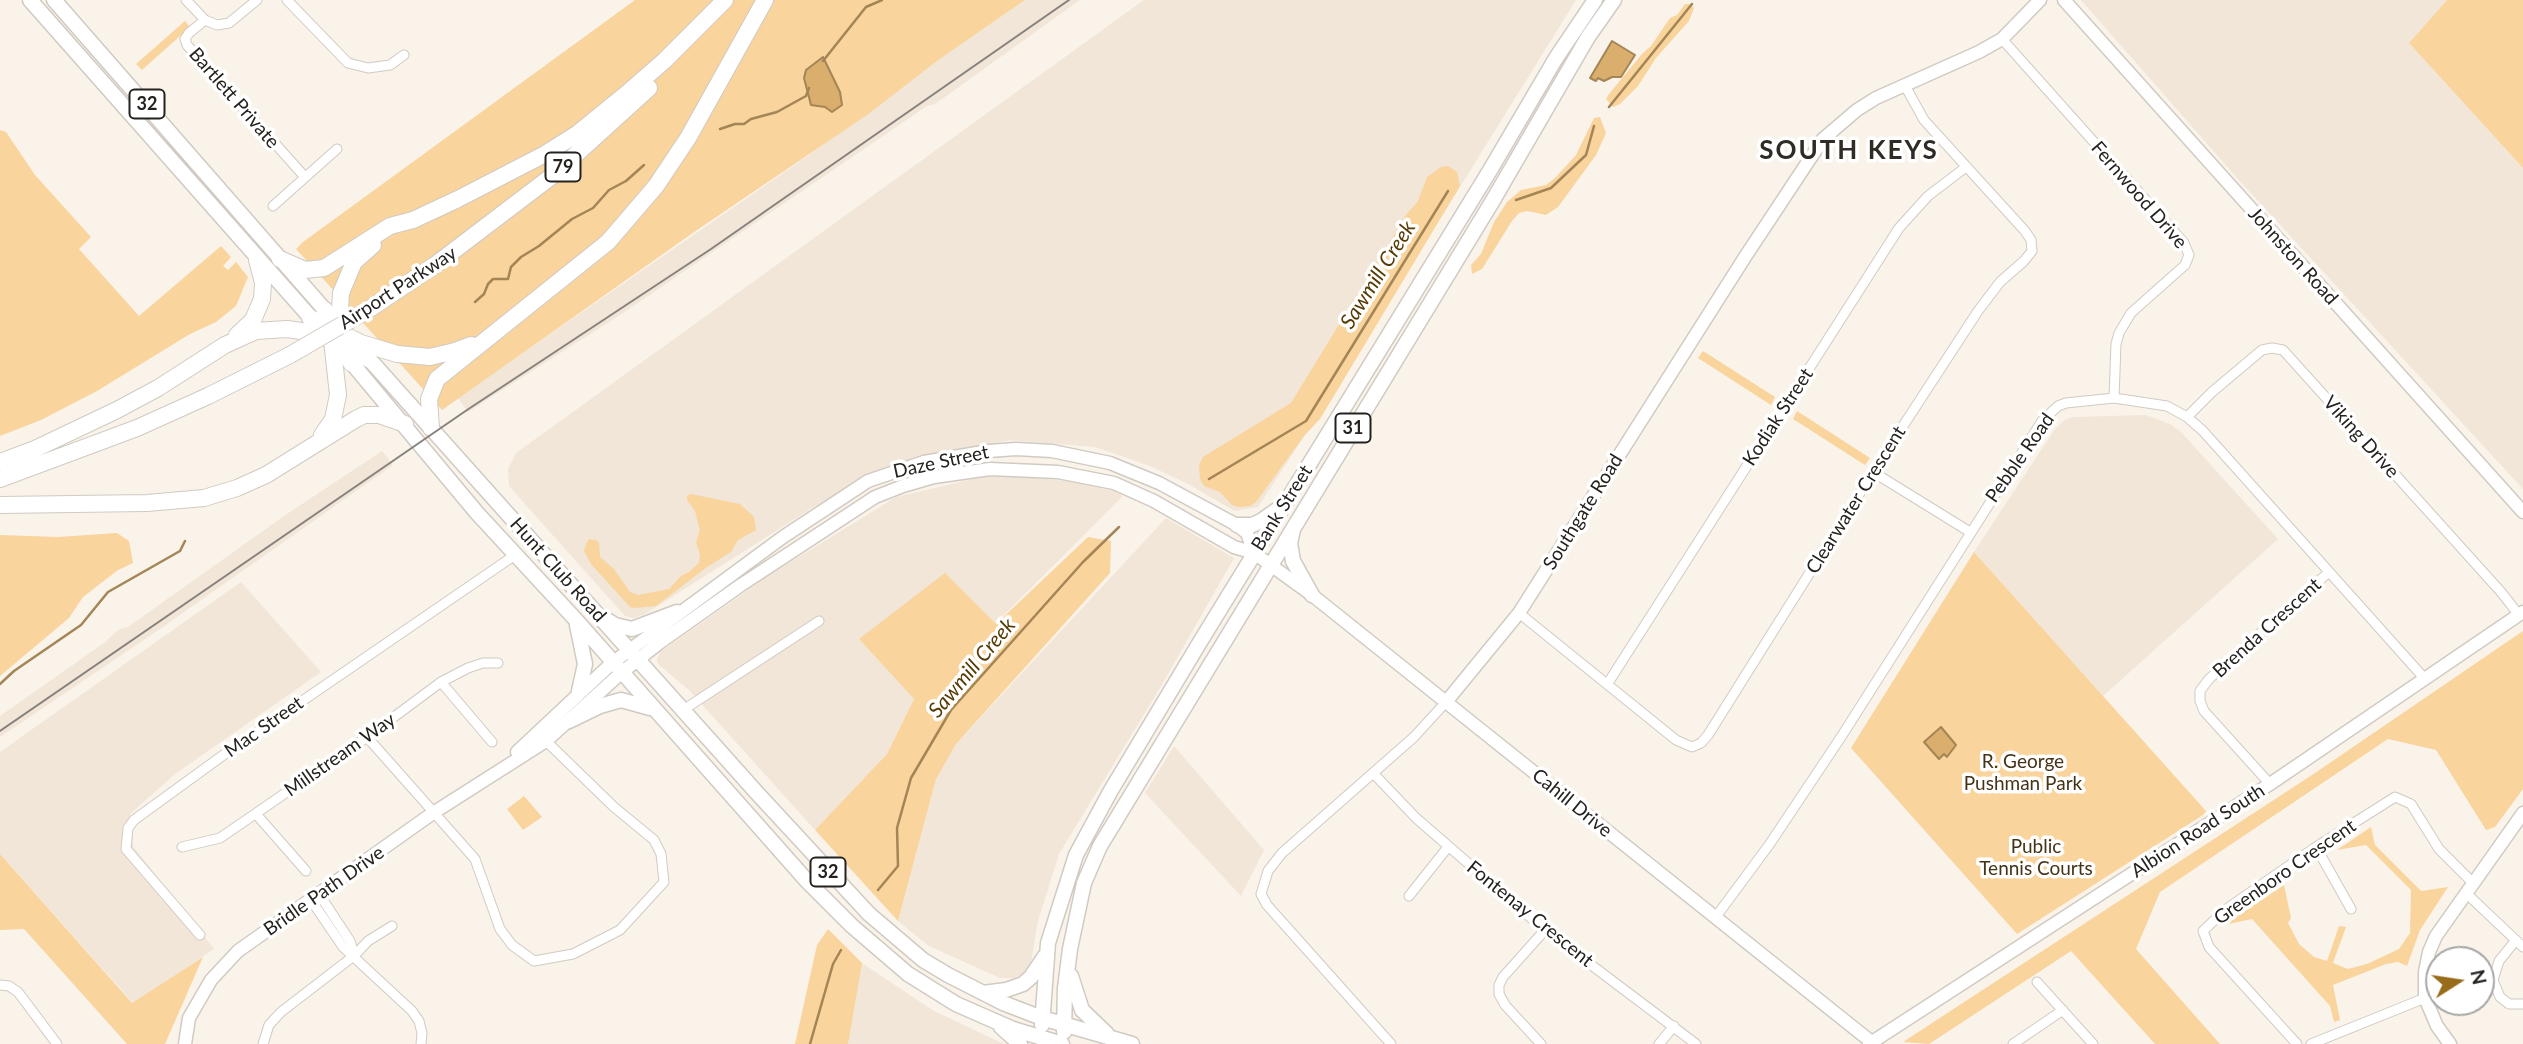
<!DOCTYPE html>
<html>
<head>
<meta charset="utf-8">
<style>
  body { margin:0 }
  #map { position:relative; width:2523px; height:1044px; overflow:hidden; background:#faf3ea; font-family:Lato,sans-serif }
  canvas { display:block }
  .north { position:absolute; left:2425px; top:946px; width:70px; height:70px; box-sizing:border-box; background:#fff; border:2px solid #a7a7a5; border-radius:50%; rotate:78deg; font-size:19px; font-weight:700; line-height:28px; text-align:center; color:#24221f }
  .north::after { content:''; display:block; margin:auto; width:24px; height:32px; background:#996c1b; clip-path:polygon(50% 0,100% 100%,50% 72%,0 100%) }
</style>
</head>
<body>
<div id="map">
<canvas width="2523" height="1044"></canvas>
<div class="north">N</div>
</div>
<script>
const g = document.querySelector('canvas').getContext('2d');
g.lineJoin = 'round';
function fillPath(path, color) {
  g.fillStyle = color;
  g.fill(path, 'evenodd');
}
function poly(rows) {
  const path = new Path2D();
  for (const r of rows) {
    path.moveTo(r[0], r[1]);
    for (let i = 2; i < r.length; i += 2) path.lineTo(r[i], r[i + 1]);
  }
  return path;
}
function trace(path, color, width, dash) {
  g.strokeStyle = color;
  g.lineWidth = width;
  g.lineCap = dash ? 'butt' : 'round';
  g.setLineDash(dash || []);
  g.stroke(path);
}
function write(font, color, halo, rows, align = 'center') {
  g.font = font + ' Lato,sans-serif';
  g.lineWidth = 7;
  g.setLineDash([]);
  g.textBaseline = 'middle';
  g.strokeStyle = halo;
  g.fillStyle = color;
  for (const [text, x, y, turn = 0] of rows) {
    g.save();
    g.translate(x, y);
    g.rotate((+turn || 0) * Math.PI / 180);
    g.textAlign = isNaN(turn) ? turn : align;
    if (halo) g.strokeText(text, 0, 0);
    g.fillText(text, 0, 0);
    g.restore();
  }
}
const built = poly([
  [1025,0,1080,0,935,104,927,106,623,313,468,412,458,398,812,153,937,61],
  [1144,0,1576,0,1324,406,1258,507,1235,511,1188,484,1150,466,1095,447,1011,440,952,451,873,476,812,508,645,614,634,618,625,616,509,486,508,469,516,453],
  [2081,0,2447,0,2409,43,2523,168,2523,489,2238,179],
  [2146,415,2170,424,2181,432,2278,539,2103,696,1974,552,2055,429,2065,420,2073,417],
  [382,451,393,465,160,629,0,737,0,716,104,643,118,630,128,627,284,516],
  [982,477,1020,477,1068,481,1114,491,1123,496,995,624,859,639,914,699,887,754,815,830,690,691,658,664,657,659,660,652,768,576,896,497],
  [1166,518,1234,558,1160,688,1059,854,1038,921,1031,962,1025,972,1015,978,1000,978,929,946,898,921,936,778,956,744],
  [241,582,321,672,175,774,130,814,133,846,214,949,133,1003,0,854,0,752],
  [1174,746,1264,850,1241,896,1145,793],
  [862,963,934,1011,1004,1044,844,1044,848,1015]
]);
const green = poly([
  [635,0,1025,0,937,61,867,115,697,230,442,410,296,249,303,242],
  [2447,0,2523,0,2523,168,2409,43],
  [1685,4,1690,4,1694,8,1689,21,1656,58,1638,86,1620,104,1613,107,1606,99,1609,94,1642,54,1651,46,1670,18,1677,15],
  [185,21,190,27,142,70,136,64],
  [1600,117,1606,133,1596,155,1558,207,1546,215,1527,211,1519,213,1512,221,1482,269,1472,274,1471,265,1481,254,1494,222,1507,202,1521,190,1546,185,1555,178,1576,155,1594,118],
  [0,130,6,132,35,175,91,237,79,249,139,316,221,246,231,257,223,266,228,270,236,262,248,277,236,306,216,322,190,334,97,391,41,420,0,436],
  [1448,166,1457,172,1460,186,1320,419,1304,436,1256,502,1250,506,1239,507,1232,505,1220,492,1204,486,1200,479,1199,465,1203,457,1291,403,1406,215,1418,201,1427,177,1441,167],
  [1703,351,1775,397,1771,405,1698,358],
  [1797,411,1870,458,1865,465,1793,419],
  [691,494,740,504,754,517,756,530,738,540,731,552,707,567,656,606,634,608,630,607,591,564,584,551,587,542,589,539,596,540,599,543,600,557,614,569,630,592,638,595,669,589,681,576,689,572,699,563,700,555,696,542,700,530,695,511,687,500,687,496],
  [117,533,129,541,133,563,118,570,83,597,69,618,0,676,0,535,58,537],
  [1088,537,1111,541,1110,573,956,744,936,779,898,921,815,830,887,754,914,699,859,639,945,573,996,624],
  [1974,552,2206,811,2203,815,2017,934,1851,748],
  [2523,631,2523,789,2495,827,2486,830,2436,750,2388,739,2160,892,2136,949,2220,1044,2155,1044,2071,951,1929,1044,1903,1042,2312,775],
  [524,796,542,817,523,830,507,809],
  [2371,827,2375,845,2421,891,2448,887,2420,930,2407,966,2398,962,2386,964,2333,985,2340,1020,2334,1022,2330,1006,2252,919,2224,925,2284,885,2291,918,2288,923,2299,944,2314,957,2327,961,2339,926,2346,927,2333,963,2348,969,2367,964,2399,949,2410,933,2411,890,2366,845,2337,850],
  [0,854,132,1003,203,957,165,1044,127,1044,24,929,0,930],
  [828,929,862,963,848,1044,795,1044,817,945]
]);
const water = poly([
  [1612,41,1635,55,1621,77,1612,77,1604,81,1598,78,1596,81,1590,78,1612,41],
  [823,57,840,92,842,105,832,112,825,107,811,105,804,78,806,70,823,57],
  [1941,727,1956,745,1947,757,1944,754,1939,759,1924,742,1941,727]
]);
const stream = poly([
  [823,61,866,7,882,0],
  [1609,107,1692,4],
  [720,129,735,124,744,124,751,119,777,112,806,96,809,88],
  [1516,200,1551,188,1586,155,1594,126],
  [475,302,484,294,488,284,493,279,508,279,511,267,521,257,539,246,572,219,593,208,609,190,626,181,644,165],
  [1209,479,1306,421,1448,191],
  [0,684,14,671,81,625,108,592,180,551,185,541],
  [878,890,898,866,897,828,911,778,951,710,1083,562,1119,527],
  [810,1044,833,964,841,950]
]);
const street = poly([
  [186,0,205,20,217,25,229,23,257,0],
  [287,0,348,63,368,68,390,65,404,55],
  [205,20,189,33,185,39,187,45,304,176],
  [2002,39,2184,243,2189,255,2185,265,2131,313,2119,333,2116,344,2114,398],
  [273,206,337,149],
  [2187,417,2212,392,2262,350,2272,348,2283,350,2501,592,2519,615],
  [1873,472,1970,532],
  [1519,613,1676,740,1692,747,1701,743,1708,735,1873,472,1978,311,2000,282,2024,261,2032,251,2031,240,2025,231,1924,120,1904,84],
  [441,682,492,742],
  [1608,683,1899,228,1928,196,1966,167],
  [683,710,819,621],
  [367,737,475,859,500,929,512,945,534,961,573,954,620,930,664,882,661,854,654,840,614,807,546,741],
  [1373,773,1416,818,1545,930,1696,1044],
  [2270,784,2204,711,2200,701,2200,691,2209,679,2329,572],
  [256,814,306,871],
  [182,847,220,838,367,737,441,682,468,668,483,663,498,663],
  [2316,847,2351,909],
  [2466,893,2523,947],
  [319,894,350,941,354,954],
  [1409,896,1448,847],
  [311,900,343,947,412,1011,419,1021,422,1033,421,1044],
  [1715,918,1769,845,1843,734,2042,421,2058,406,2066,403,2114,398,2167,406,2187,417,2203,431,2425,679],
  [200,935,126,849,128,828,134,820,222,756,515,555],
  [2516,940,2499,961,2493,980,2500,997,2509,1004,2523,1004],
  [2037,982,2093,1044],
  [0,985,9,986,18,992,57,1044],
  [263,1044,269,1025,281,1012,355,955,368,941,392,926],
  [1391,1044,1267,905,1261,894,1268,871,1282,853,1414,737,1446,702],
  [1541,1044,1505,1005,1499,994,1499,985,1503,977,1545,930],
  [1659,1044,1674,1026],
  [2013,1044,2063,1010],
  [2297,1044,2209,947,2203,931,2225,910,2316,847,2395,797,2411,804,2439,849,2473,883],
  [2311,1044,2425,998]
]);
const secondary = poly([
  [2064,0,2523,512],
  [1446,702,1519,613,1745,257,1823,139,1857,110,1876,98,1979,52,2002,39,2040,0],
  [517,752,612,663,783,537,868,481,924,462,989,451,1016,449,1052,451,1110,463,1159,483,1237,525,1247,533,1254,553],
  [185,1044,189,1018,211,980,238,951,433,813,546,741,621,673,659,643,741,585,875,497,903,486,934,477,990,469,1058,472,1114,483,1154,501,1234,547,1254,553,1312,595,1874,1044],
  [1869,1044,2270,784,2523,612],
  [2450,1044,2437,1026,2425,998,2425,972,2429,952,2436,936,2523,813]
]);
const primary = poly([
  [30,0,318,326],
  [54,0,332,318],
  [362,351,757,793,869,914,923,960,948,975,1003,1003,1042,1018,1132,1044],
  [346,356,477,513,576,620,807,881,852,926,908,974,956,1004,1013,1029,1062,1044],
  [1237,525,1252,525,1261,521,1278,509],
  [1293,530,1290,543,1293,561,1312,595],
  [607,620,615,625,632,629,677,612],
  [577,625,585,664,579,691],
  [569,721,600,706,621,700,650,708],
  [1071,976,1082,1010,1107,1034],
  [983,993,1006,990,1023,984,1031,977,1045,956],
  [1042,1025,1048,943,1076,855,1110,792,1200,642,1489,172,1556,58,1595,0],
  [1001,1027,1020,1044],
  [1064,1032,1065,988,1070,949,1084,883,1100,846,1492,202,1588,37,1614,0]
]);
const highway = poly([
  [280,259,305,270,324,268,390,226,413,220,458,199,545,154,577,134,625,95,664,61,725,0],
  [371,308,435,265,552,176,649,88],
  [310,318,361,343,397,354,430,357,455,351,471,345],
  [237,335,253,320,262,299,263,283,257,260],
  [351,363,344,346,339,326,341,293,354,262,373,245],
  [431,428,429,399,437,379,608,242,656,186,688,138,765,0],
  [322,435,333,419,338,395,332,340,325,310],
  [0,462,35,449,117,410,158,388,225,345,256,331,287,329,308,332,332,340,368,359],
  [0,479,137,428,208,396,290,355],
  [0,505,147,503,204,498,237,488,266,475,356,419,364,415,379,415,405,424]
]);
const tram = poly([
  [0,731,467,410,711,249,1069,0]
]);
const highwayBridge = poly([
  [290,355,371,308]
]);
const shields = [
  [147,104,35],
  [563,167,35],
  [1353,428,35],
  [828,872,35]
];
const shieldNames = [
  ["32",147,104],
  ["79",563,167],
  ["31",1353,428],
  ["32",828,872]
];
const streetNames = [
  ["Bartlett Private",234,98,49],
  ["Fernwood Drive",2139,195,49],
  ["Johnston Road",2293,256,48],
  ["Airport Parkway",398,288,-33],
  ["Kodiak Street",1778,417,-57],
  ["Viking Drive",2361,437,48],
  ["Pebble Road",2020,458,-55],
  ["Daze Street",941,462,-12],
  ["Clearwater Crescent",1856,500,-58],
  ["Bank Street",1282,508,-58],
  ["Southgate Road",1583,512,-58],
  ["Hunt Club Road",558,570,48],
  ["Brenda Crescent",2267,628,-42],
  ["Mac Street",264,727,-35],
  ["Millstream Way",340,755,-35],
  ["Cahill Drive",1572,803,39],
  ["Albion Road South",2198,831,-33],
  ["Greenboro Crescent",2285,872,-35],
  ["Bridle Path Drive",324,891,-35],
  ["Fontenay Crescent",1530,914,39]
];
const parkNames = [
  ["R. George",2023,762],
  ["Pushman Park",2023,784],
  ["Public",2036,847],
  ["Tennis Courts",2036,869]
];
const waterNames = [
  ["Sawmill Creek",1378,275,-58],
  ["Sawmill Creek",972,668,-50]
];
const districtNames = [
  ["SOUTH KEYS",1849,151]
];
fillPath(built, '#f1e6d7');
fillPath(green, '#f9d49d');
fillPath(water, '#daaf6e');
trace(water, '#a38556', 2);
trace(stream, '#a38556', 2.5);
trace(street, '#d0cac2', 11);
trace(secondary, '#d0cac2', 15);
trace(primary, '#d0cac2', 17);
trace(highway, '#d0cac2', 18);
trace(street, '#fff', 9);
trace(secondary, '#fff', 12);
trace(primary, '#fff', 14);
trace(highway, '#fff', 16);
trace(tram, '#87827d', 2);
trace(highwayBridge, '#d0cac2', 18, []);
trace(highwayBridge, '#fff', 16);
for (const [x, y, w] of shields) {
  const box = new Path2D();
  box.roundRect(x - w / 2, y - 14.5, w, 29, 5);
  g.fillStyle = '#fff';
  g.fill(box);
  trace(box, '#24221f', 2);
}
write('bold 18px', '#24221f', null, shieldNames);
write('19px', '#24221f', '#fff', streetNames);
write('19px', '#453316', '#fff', parkNames);
write('italic 21px', '#573a03', '#fff', waterNames);
g.letterSpacing = '2px';
write('bold 26px', '#302b24', '#fff', districtNames);
g.letterSpacing = '0px';
</script>
</body>
</html>
